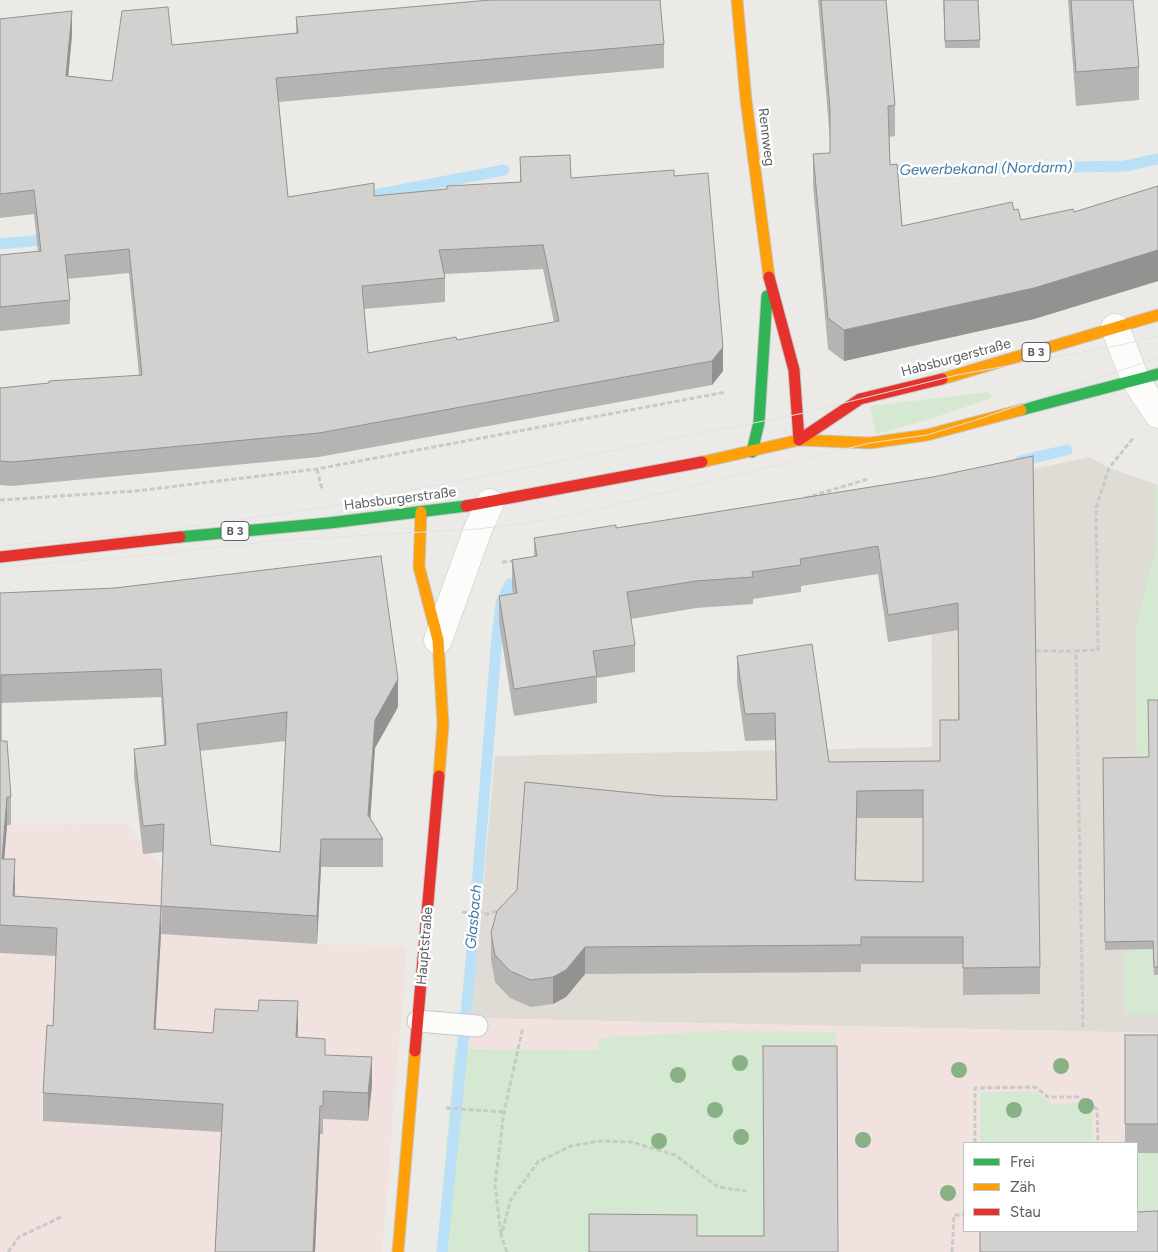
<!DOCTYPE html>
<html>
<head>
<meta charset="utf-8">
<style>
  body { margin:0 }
  #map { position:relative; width:1158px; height:1252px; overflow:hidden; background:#eceae6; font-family:Figtree,sans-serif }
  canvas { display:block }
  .legend { position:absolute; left:963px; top:1142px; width:175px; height:90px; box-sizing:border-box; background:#fff; border:1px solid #bebfc1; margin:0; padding:6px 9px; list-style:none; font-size:15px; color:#5c6064 }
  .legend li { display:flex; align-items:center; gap:10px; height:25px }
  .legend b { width:25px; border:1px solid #bebfc1 }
</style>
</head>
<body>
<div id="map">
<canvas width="1158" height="1252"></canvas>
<ul class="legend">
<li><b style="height:6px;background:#30b455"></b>Frei</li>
<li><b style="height:6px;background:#ff9f0a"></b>Zäh</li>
<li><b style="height:6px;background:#e5322d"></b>Stau</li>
</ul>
</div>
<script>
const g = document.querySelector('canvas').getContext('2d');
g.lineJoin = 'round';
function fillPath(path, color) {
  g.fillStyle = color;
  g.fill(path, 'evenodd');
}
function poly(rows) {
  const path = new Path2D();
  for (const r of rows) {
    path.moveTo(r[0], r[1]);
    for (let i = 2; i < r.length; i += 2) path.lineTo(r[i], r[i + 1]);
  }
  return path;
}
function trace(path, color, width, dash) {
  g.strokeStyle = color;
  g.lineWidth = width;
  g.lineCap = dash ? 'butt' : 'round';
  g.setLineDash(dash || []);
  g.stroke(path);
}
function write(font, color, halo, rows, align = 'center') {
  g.font = font + ' Figtree,sans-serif';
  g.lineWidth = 5;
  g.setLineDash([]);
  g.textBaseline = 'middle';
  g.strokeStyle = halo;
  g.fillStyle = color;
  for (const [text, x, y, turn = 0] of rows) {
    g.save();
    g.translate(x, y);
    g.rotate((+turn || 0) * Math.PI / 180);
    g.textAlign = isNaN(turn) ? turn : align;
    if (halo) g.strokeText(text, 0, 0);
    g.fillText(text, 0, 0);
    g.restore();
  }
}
const education = poly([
  [1089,457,1109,468,1158,485,1158,1033,471,1018,495,756,932,747,931,492]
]);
const medical = poly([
  [127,824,163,868,319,907,317,944,407,946,382,1252,0,1252,0,825],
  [471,1018,1158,1033,1158,1252,455,1252],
  [964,1143,1137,1143,1137,1231,964,1231]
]);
const green = poly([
  [988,392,992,395,989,399,927,420,876,434,870,406],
  [1155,484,1158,485,1158,1015,1125,1015,1125,949,1105,950,1103,759,1137,758,1135,630,1156,545],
  [718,1031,836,1032,837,1057,764,1252,589,1225,589,1252,437,1252,455,1049,598,1050,599,1038],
  [1035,1091,1052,1105,1075,1102,1092,1112,1092,1143,980,1143,980,1093],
  [1137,1153,1158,1153,1158,1215,1137,1215]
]);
const stream = poly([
  [883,171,1125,166,1158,159],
  [359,198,504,170],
  [0,244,50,239],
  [1020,461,1067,450],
  [442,1252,470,973,497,637,501,603,510,584]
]);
const path = poly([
  [317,469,322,489],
  [805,498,868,479],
  [0,500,136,491,317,469,726,392],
  [502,562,516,561],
  [1036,651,1076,651],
  [462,912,487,914,500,910],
  [1083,1027,1076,651,1098,650,1096,508,1109,468,1134,437],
  [446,1108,504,1112],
  [975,1143,975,1088,1035,1087,1048,1097,1078,1097,1097,1109,1098,1143],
  [501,1234,495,1185,504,1112,523,1027],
  [8,1252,19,1237,61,1217],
  [507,1252,501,1236,511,1199,538,1162,571,1146,600,1141,631,1142,675,1155,718,1187,746,1191],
  [952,1252,954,1215,964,1215]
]);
const lane = poly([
  [418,1021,477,1026]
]);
const street = poly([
  [1115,328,1136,381,1158,414],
  [438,640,478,529,490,503]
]);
const fast = poly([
  [1021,410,1158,374],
  [752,452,759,422,767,296],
  [180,537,329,523,466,506]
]);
const slow = poly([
  [737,0,746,100,769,277],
  [942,379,1158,315],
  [702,462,799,440,870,443,927,435,1021,410],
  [421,512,419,567,438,640,443,724,439,776],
  [398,1252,415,1051]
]);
const jam = poly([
  [769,277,794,370,799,440],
  [799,440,860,399,942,379],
  [466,506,702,462],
  [0,557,180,537],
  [415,1051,439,776]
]);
const tram = poly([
  [0,546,140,534,326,507,799,414,957,375,1121,345,1158,336],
  [0,567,138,556,282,540,478,529,555,519,870,443,927,435,976,420,1158,358]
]);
const trees = [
  [740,1063],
  [1061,1066],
  [959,1070],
  [678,1075],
  [1086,1106],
  [715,1110],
  [1014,1110],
  [741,1137],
  [863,1140],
  [659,1141],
  [948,1193]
];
const wall = poly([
  [818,0,886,0,895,105,895,136,889,137,890,165,902,226,1014,210,1021,220,1074,212,1158,186,1158,281,1034,319,844,361,828,349,813,185,813,154,830,153,830,140],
  [943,0,978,0,980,48,945,48],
  [1068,0,1133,0,1139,67,1139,100,1076,106],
  [296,17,664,44,664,68,279,102,288,197,374,196,520,182,520,157,571,178,674,176,723,371,712,385,319,457,12,486,0,485,0,388,139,375,129,273,67,279,70,300,70,324,0,331,0,255,38,252,34,214,0,218,0,19,72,35,68,76,112,81,172,45,296,33],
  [543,269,554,322,457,340,368,353,364,309,445,302,445,278,444,274],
  [933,477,1040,967,1040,994,963,995,963,964,861,964,861,972,585,974,566,997,553,1004,531,1007,510,998,495,982,491,960,491,933,663,796,776,800,775,740,745,741,737,683,737,656,829,762,940,761,940,720,958,720,958,630,888,642,878,574,801,586,801,592,753,599,753,604,696,608,631,619,635,645,635,672,597,678,597,703,514,716,499,623,499,596,513,594,512,587,512,560,534,557,534,538,616,528],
  [857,818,923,818,923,882,855,880],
  [0,593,398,707,375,748,370,818,383,839,383,867,321,867,317,944,161,934,163,852,143,854,134,777,134,749,164,746,161,697,1,703,1,741,11,797,11,825,7,825,4,859,15,887,15,896,161,934,155,1030,213,1033,298,1029,297,1037,372,1085,368,1121,323,1119,323,1134,320,1134,315,1252,215,1252,221,1132,43,1121,43,1093,53,1026,56,956,0,953],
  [286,741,280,852,211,845,200,751],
  [1158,700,1158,975,1154,975,1153,949,1105,950,1103,758,1149,757],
  [1125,1035,1158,1035,1158,1153,1137,1153,1137,1143,1125,1143]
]);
const shadedWall = poly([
  [72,11,72,35,66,100,66,76],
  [1158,250,1158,281,1034,319,844,361,844,330],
  [723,347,723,371,712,385,712,361],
  [398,679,398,707,375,748,369,839,368,815,375,720],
  [857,791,857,818,855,907,855,880],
  [7,797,7,825,2,887,2,859],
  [321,839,321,867,317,944,317,916],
  [15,859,15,887,13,924,13,896],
  [161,906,161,934,154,1057,154,1029],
  [585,947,585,974,566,997,553,1004,553,977],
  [298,1001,298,1029,296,1065,296,1037],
  [372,1057,372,1085,368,1121,368,1093],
  [320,1106,320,1134,315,1252,313,1252]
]);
const building = poly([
  [490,0,660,0,664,44,276,78,288,197,374,183,374,196,447,189,447,186,521,182,520,157,570,155,571,178,674,170,674,176,708,173,723,347,712,361,319,433,12,462,0,461,0,388,49,383,49,381,142,375,129,249,65,255,70,300,0,307,0,255,41,251,34,190,0,194,0,19,72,11,66,76,112,81,122,11,168,7,172,45,298,33,296,17,490,0],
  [543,245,559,321,457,340,456,337,368,353,362,286,445,278,439,250,543,245],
  [821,0,886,0,895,105,888,106,890,165,897,164,902,226,1012,202,1014,210,1018,209,1021,220,1073,209,1074,212,1158,186,1158,250,1034,288,844,330,828,318,813,154,830,153,830,109,821,0],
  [944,0,978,0,980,40,945,41,944,0],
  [1071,0,1133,0,1139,67,1076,72,1071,0],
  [1033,456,1040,967,963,968,963,937,861,937,861,945,585,947,566,970,553,977,531,980,510,971,495,955,491,933,497,911,517,890,525,782,663,796,777,800,775,713,745,714,737,656,812,644,829,762,940,761,940,720,959,720,958,603,888,615,878,546,800,559,801,565,752,572,753,577,696,581,627,592,635,645,593,651,597,676,514,689,499,596,517,593,512,560,537,556,534,538,616,525,616,528,933,477,1033,456],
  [923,790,923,882,855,880,857,791,923,790],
  [381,556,398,679,375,720,368,815,383,839,321,839,317,916,161,906,164,824,143,826,134,749,166,745,161,669,1,675,1,741,7,741,11,797,7,797,2,859,15,859,13,896,161,906,154,1029,213,1033,215,1009,258,1011,259,1000,298,1001,296,1037,325,1039,325,1055,372,1057,368,1093,323,1091,323,1106,320,1106,313,1252,215,1252,223,1104,43,1093,47,1025,53,1026,57,928,0,925,0,593,115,588,381,556],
  [287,712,280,852,211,845,197,724,287,712],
  [1148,700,1158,700,1158,967,1154,967,1153,941,1105,942,1103,758,1149,757,1148,700],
  [1125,1035,1158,1035,1158,1124,1125,1124,1125,1035],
  [763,1046,837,1046,838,1252,589,1252,589,1214,697,1215,697,1236,764,1236,763,1046],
  [1158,1211,1158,1252,980,1252,980,1231,1137,1231,1137,1212,1158,1211]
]);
const shields = [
  [1036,352,28],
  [235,531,28]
];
const shieldNames = [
  ["B 3",1036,352],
  ["B 3",235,531]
];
const streetNames = [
  ["Rennweg",766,137,83],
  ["Habsburgerstraße",956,358,-15],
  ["Habsburgerstraße",400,499,-7],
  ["Hauptstraße",425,946,-85]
];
const waterNames = [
  ["Gewerbekanal (Nordarm)",986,169,-1],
  ["Glasbach",474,917,-85]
];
fillPath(education, '#dfdcd6');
fillPath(medical, '#f1e2e0');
fillPath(green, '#d5e8d1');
trace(stream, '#bae0f7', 11);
trace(lane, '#c8c9c8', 23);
trace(street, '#c8c9c8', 29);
trace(fast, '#c8c8c8', 13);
trace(slow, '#c8c8c8', 13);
trace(jam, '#c8c8c8', 13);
trace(path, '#c6cac8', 3, [5, 2.5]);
trace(lane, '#fcfcfb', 21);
trace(street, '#fcfcfb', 28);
trace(fast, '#30b455', 11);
trace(slow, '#ff9f0a', 11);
trace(jam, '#e5322d', 11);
trace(tram, '#e2e2e2', 1);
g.fillStyle = '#88b185';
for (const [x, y] of trees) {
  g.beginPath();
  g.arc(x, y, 8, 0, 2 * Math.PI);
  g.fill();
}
fillPath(wall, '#b5b4b2');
fillPath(shadedWall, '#949291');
fillPath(building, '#d3d1cf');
trace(building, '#949291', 1);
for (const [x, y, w] of shields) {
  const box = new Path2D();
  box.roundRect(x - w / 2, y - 9.5, w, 19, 4);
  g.fillStyle = '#fff';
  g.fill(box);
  trace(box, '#5c6064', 1);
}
write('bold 12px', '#5c6064', null, shieldNames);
write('14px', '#5c6064', '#fff', streetNames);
write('italic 15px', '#3e78a7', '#fff', waterNames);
</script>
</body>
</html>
